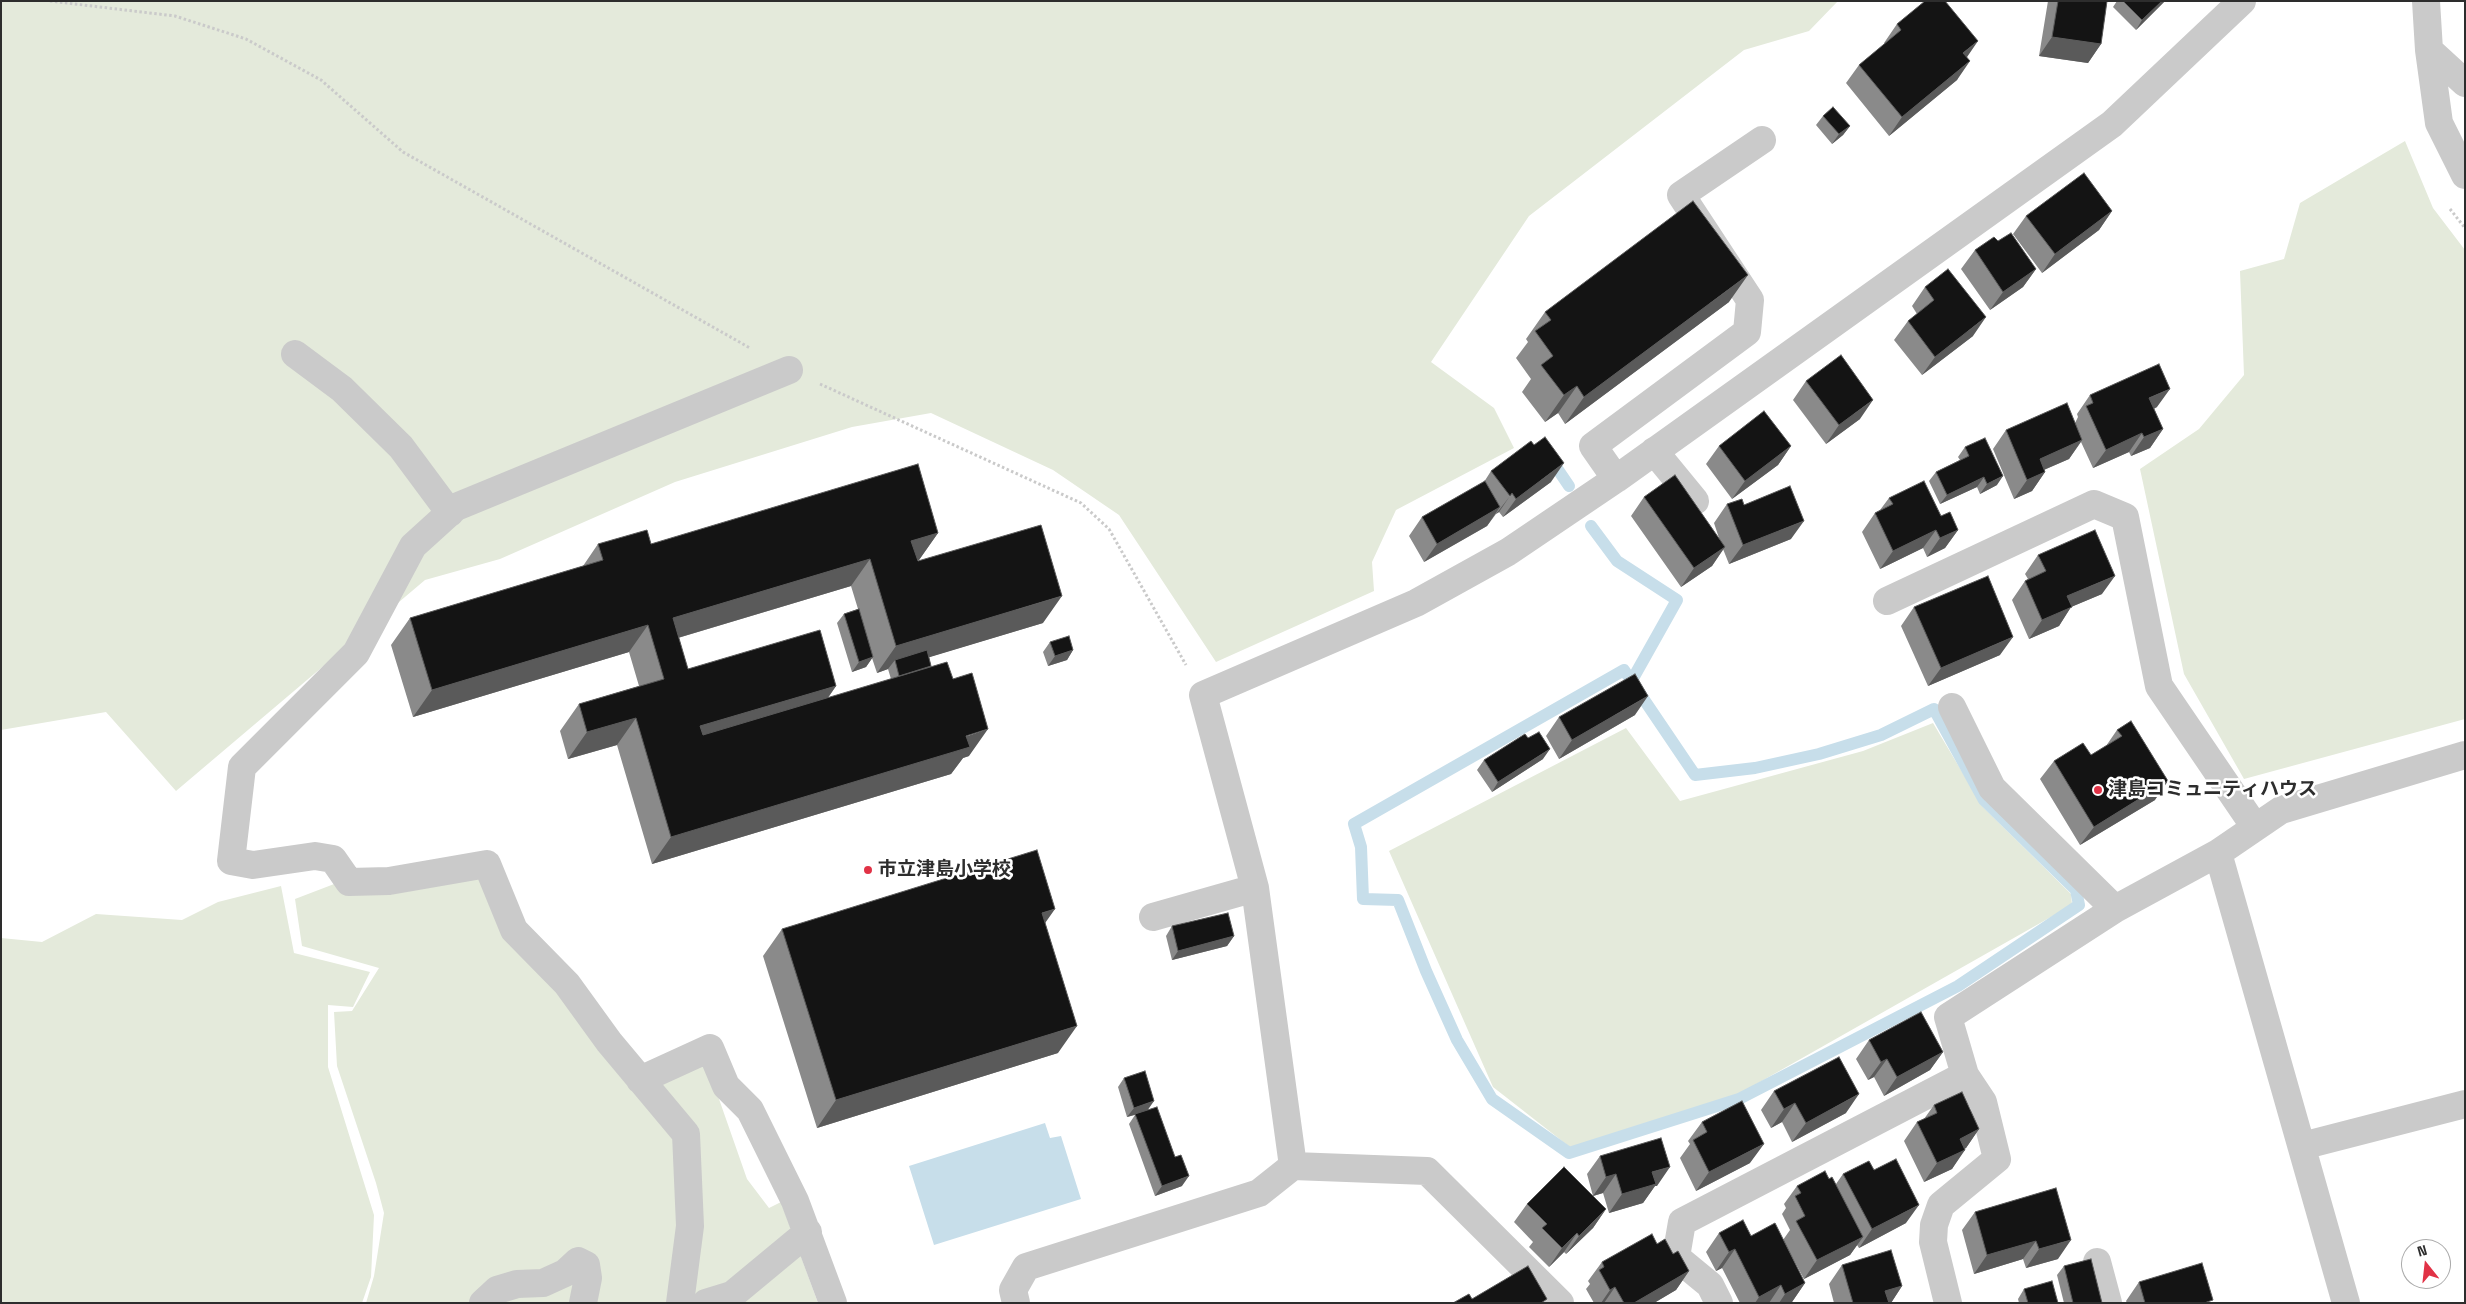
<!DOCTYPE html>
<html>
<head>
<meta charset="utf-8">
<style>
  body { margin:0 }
  #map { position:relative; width:2466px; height:1304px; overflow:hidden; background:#fff; font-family:"Space Grotesk",sans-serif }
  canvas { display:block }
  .frame { position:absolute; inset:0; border:2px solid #2d2d2d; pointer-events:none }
  .north { position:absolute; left:2401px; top:1239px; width:50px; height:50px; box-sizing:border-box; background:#fff; border:1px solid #ababab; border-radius:50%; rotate:344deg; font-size:14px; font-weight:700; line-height:20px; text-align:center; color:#2d2d2d }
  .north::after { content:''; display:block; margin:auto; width:18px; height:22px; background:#e13246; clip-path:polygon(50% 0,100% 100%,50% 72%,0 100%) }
</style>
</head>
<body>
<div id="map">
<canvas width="2466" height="1304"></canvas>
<div class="frame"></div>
<div class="north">N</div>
</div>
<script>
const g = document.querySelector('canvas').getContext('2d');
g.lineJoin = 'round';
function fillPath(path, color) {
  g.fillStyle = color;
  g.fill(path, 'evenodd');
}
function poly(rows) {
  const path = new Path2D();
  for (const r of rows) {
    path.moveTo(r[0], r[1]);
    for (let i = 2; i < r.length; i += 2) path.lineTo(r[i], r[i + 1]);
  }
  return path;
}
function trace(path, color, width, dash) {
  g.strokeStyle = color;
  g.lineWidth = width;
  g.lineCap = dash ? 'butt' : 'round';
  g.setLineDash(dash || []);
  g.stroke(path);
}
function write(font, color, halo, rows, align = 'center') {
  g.font = font + ' "Space Grotesk","Noto Sans JP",sans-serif';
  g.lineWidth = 5;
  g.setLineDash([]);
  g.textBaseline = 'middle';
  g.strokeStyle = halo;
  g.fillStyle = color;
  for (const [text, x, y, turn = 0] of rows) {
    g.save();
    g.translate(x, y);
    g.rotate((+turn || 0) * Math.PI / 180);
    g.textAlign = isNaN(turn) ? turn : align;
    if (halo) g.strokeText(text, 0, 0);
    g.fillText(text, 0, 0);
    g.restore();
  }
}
const green = poly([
  [1,1,1838,1,1809,31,1744,50,1529,216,1431,362,1494,408,1514,448,1396,510,1372,562,1374,591,1216,662,1119,515,1053,470,931,413,852,427,675,482,500,559,425,580,176,791,106,712,1,730],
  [2405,141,2433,208,2465,250,2465,719,2244,779,2184,674,2140,469,2199,429,2244,375,2240,271,2284,259,2300,203],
  [1933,723,1983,807,2071,894,2072,905,1737,1095,1571,1148,1493,1087,1389,851,1626,728,1680,801,1863,751],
  [484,872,637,1086,705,1059,747,1179,769,1208,781,1202,818,1303,366,1303,374,1276,384,1213,376,1183,337,1066,334,1012,352,1011,379,968,302,946,295,899,342,881],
  [281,886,294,953,370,972,353,1007,328,1005,328,1067,374,1215,371,1277,362,1303,1,1303,1,938,42,942,96,914,182,920,218,902]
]);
const water = poly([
  [1045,1123,1050,1138,1061,1136,1081,1199,934,1245,909,1166]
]);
const stream = poly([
  [1550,458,1569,486],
  [1591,526,1617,561,1677,600,1631,682],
  [1624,670,1695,775,1755,768,1819,754,1881,735,1934,709,1984,800,2076,890,2079,905,1958,986,1739,1099,1569,1153,1492,1099,1457,1040,1426,971,1398,900,1363,899,1361,847,1354,824,1624,670]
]);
const path = poly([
  [50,1,175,16,246,39,321,80,403,152,750,348],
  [2450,209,2465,228],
  [820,384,1081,503,1109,529,1186,665]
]);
const minor = poly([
  [2426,1,2429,50,2439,123,2465,175],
  [2429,50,2465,83],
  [295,354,342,389,401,447,450,513],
  [1654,451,1695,501],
  [1616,479,1593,446,1747,332,1750,300,1681,195,1762,140],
  [1887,601,2094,504,2125,517,2159,686,2255,827],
  [1952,707,1992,788,2115,909],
  [1153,917,1255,888],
  [640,1080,710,1048,726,1086,750,1110,795,1201,833,1303],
  [2302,1146,2465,1104],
  [1293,1166,1427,1171,1560,1303],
  [2097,1262,2108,1303],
  [483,1303,497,1290,517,1284,543,1283,565,1273,578,1261,586,1265,588,1278,583,1303],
  [680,1303,690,1226,686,1134,609,1042,567,984,514,930,487,864,389,881,349,882,333,859,315,856,253,865,231,861,242,767,356,653,413,546,456,507,789,370],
  [706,1303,732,1295,808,1232],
  [1016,1303,1013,1290,1026,1267,1259,1193,1293,1166,1255,888,1203,695,1416,603,1508,552,1616,479,2112,124,2242,1],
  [1719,1303,1710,1285,1676,1257,1682,1222,1965,1075],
  [1948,1303,1933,1242,1934,1225,1941,1205,1997,1159,1983,1102,1965,1075,1948,1017,2115,909,2218,853],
  [2346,1303,2218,853,2281,810,2465,755]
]);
const wall = poly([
  [2048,1,2107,1,2101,44,2088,63,2039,56],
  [2117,1,2165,1,2136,30,2113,7],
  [1897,24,1967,57,1957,80,1889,136,1846,83,1859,65,1885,44,1884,43],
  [1823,116,1850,126,1843,135,1832,144,1816,125],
  [2112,211,2099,230,2042,273,2013,234,2026,216],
  [1998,241,2036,269,2023,287,1990,310,1961,269,1975,250],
  [1925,287,1973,336,1922,375,1894,340,1908,321,1917,314,1912,306],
  [1729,302,1565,424,1558,413,1545,422,1522,392,1531,379,1516,358,1528,342,1526,339,1545,312],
  [1806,381,1860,419,1826,444,1793,400],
  [2090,395,2157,407,2154,409,2163,429,2150,448,2131,456,2129,452,2093,468,2081,442,2069,459,2044,470,2045,472,2032,491,2014,499,1993,449,2006,430,2075,423,2078,417,2077,414],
  [1719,446,1791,446,1778,465,1732,499,1706,464],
  [1965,447,1997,485,1980,494,1977,487,1940,504,1929,481,1936,472,1960,460,1958,457],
  [1491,471,1551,482,1503,517,1499,512,1496,514,1487,526,1424,562,1409,536,1422,517,1484,482],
  [1644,497,1720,541,1714,523,1727,504,1744,505,1791,539,1729,564,1723,549,1712,566,1681,587,1631,516],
  [1889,498,1941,516,1958,530,1945,548,1927,557,1923,548,1880,569,1862,532,1875,513,1880,510],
  [938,533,919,560,918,560,918,561,1043,623,929,657,931,666,969,756,963,758,951,774,652,864,617,745,568,759,560,731,579,704,639,686,629,652,413,717,391,645,410,618,583,566,598,544,651,544],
  [851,586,858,609,844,614,837,623,852,672,866,667,872,658,877,673,888,669,891,679,828,698,836,686,688,669,678,638],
  [2038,555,2102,594,2071,607,2059,626,2029,639,2012,600,2025,581,2028,579,2025,574],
  [1914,607,2000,655,1928,686,1901,626],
  [1050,642,1073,650,1067,660,1048,666,1043,652],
  [1635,715,1559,759,1546,736,1559,717],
  [2131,721,2155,800,2080,845,2040,779,2054,761,2091,755,2106,746,2117,730],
  [1543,759,1492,792,1477,770,1484,760],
  [1045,924,1058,1053,817,1128,763,956,782,929],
  [1172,926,1234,936,1227,946,1172,960,1166,936],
  [1869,1040,1943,1052,1930,1070,1884,1096,1874,1077,1868,1080,1856,1059],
  [1124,1078,1148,1110,1182,1186,1155,1196,1129,1124,1135,1115,1127,1117,1118,1087],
  [1774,1091,1846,1113,1792,1142,1782,1122,1771,1128,1761,1110],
  [1934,1105,1979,1129,1966,1148,1964,1149,1952,1169,1924,1182,1904,1141,1917,1122,1924,1119],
  [1702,1122,1750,1163,1696,1191,1680,1158,1690,1144,1688,1141],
  [1600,1156,1657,1186,1655,1186,1643,1203,1609,1213,1603,1193,1593,1196,1587,1174],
  [1874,1170,1906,1223,1859,1248,1857,1245,1850,1255,1804,1279,1783,1240,1790,1230,1782,1214,1786,1208,1784,1204,1797,1186,1836,1184,1843,1174],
  [2056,1188,2058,1259,2026,1268,2023,1259,1974,1274,1962,1230,1975,1212],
  [1527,1204,1606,1209,1593,1228,1566,1254,1564,1252,1549,1267,1529,1247,1533,1242,1514,1222],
  [1719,1233,1751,1236,1805,1283,1792,1302,1790,1303,1740,1303,1722,1268,1716,1271,1706,1252],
  [1673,1254,1689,1271,1676,1290,1654,1303,1594,1303,1586,1289,1590,1284,1588,1281,1602,1262],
  [1842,1265,1902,1286,1891,1303,1834,1303,1829,1284],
  [2064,1266,2102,1303,2064,1303,2057,1275],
  [2139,1282,2211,1303,2127,1303,2126,1301],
  [2024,1289,2058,1303,2019,1303,2018,1299]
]);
const shadedWall = poly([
  [2162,1,2165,1,2136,30,2142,20],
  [2052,37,2101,44,2088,63,2039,56],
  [1978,41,1965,60,1963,53],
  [1970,61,1957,80,1889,136,1902,117],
  [1850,126,1843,135,1832,144,1839,134],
  [2112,211,2099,230,2042,273,2055,254],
  [2036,269,2023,287,1990,310,2003,292],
  [1748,275,1729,302,1565,424,1584,397],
  [1986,317,1973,336,1922,375,1935,357],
  [1577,386,1558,413,1545,422,1564,395],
  [2170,389,2157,407,2136,417,2149,398],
  [1873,400,1860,419,1826,444,1839,425],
  [2163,429,2150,448,2131,456,2144,437],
  [2142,433,2129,452,2093,468,2106,450],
  [2082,440,2069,459,2027,477,2040,459],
  [1791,446,1778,465,1732,499,1745,481],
  [1564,463,1551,482,1503,517,1516,499],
  [2045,472,2032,491,2014,499,2027,480],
  [2003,476,1997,485,1980,494,1987,484],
  [1984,477,1977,487,1940,504,1947,495],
  [1512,493,1499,512,1496,514,1510,496],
  [1500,507,1487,526,1424,562,1437,544],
  [1804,521,1791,539,1729,564,1743,545],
  [1936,530,1923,548,1880,569,1893,551],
  [1958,530,1945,548,1927,557,1940,538],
  [938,533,919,560,892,568,911,541],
  [1725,547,1712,566,1681,587,1694,568],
  [870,559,851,586,654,645,673,618],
  [2115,576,2102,594,2071,607,2059,626,2029,639,2042,620,2067,596],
  [1062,596,1043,623,897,667,895,660,888,669,877,673,896,646],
  [648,625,629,652,413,717,432,690],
  [2013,637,2000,655,1928,686,1941,668],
  [1073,650,1067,660,1048,666,1055,656],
  [873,657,866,667,852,672,859,662],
  [836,686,817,713,681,753,700,726],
  [1648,696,1635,715,1559,759,1572,740],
  [636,718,617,745,568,759,587,732],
  [988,729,969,756,963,758,951,774,652,864,671,837],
  [1550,749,1543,759,1492,792,1498,782],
  [2168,781,2155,800,2080,845,2094,827],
  [1055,909,1036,936,1042,913],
  [1234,936,1227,946,1172,960,1178,951],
  [1077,1026,1058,1053,817,1128,836,1100],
  [1943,1052,1930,1070,1884,1096,1897,1077],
  [1887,1059,1874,1077,1868,1080,1881,1062],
  [1859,1094,1846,1113,1792,1142,1806,1123],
  [1154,1101,1147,1111,1127,1117,1134,1108],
  [1795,1103,1782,1122,1771,1128,1784,1109],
  [1979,1129,1966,1148,1947,1158,1960,1139],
  [1764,1144,1750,1163,1696,1191,1709,1172],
  [1965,1150,1952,1169,1924,1182,1937,1163],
  [1670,1167,1657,1186,1655,1186,1643,1203,1609,1213,1622,1194,1652,1172],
  [1616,1174,1603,1193,1593,1196,1606,1177],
  [1189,1176,1182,1186,1155,1196,1162,1186],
  [1919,1205,1906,1223,1859,1248,1872,1229],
  [1606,1209,1593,1228,1566,1254,1579,1236],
  [1577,1233,1564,1252,1549,1267,1562,1248],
  [1863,1237,1850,1255,1804,1279,1817,1260],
  [2071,1240,2058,1259,2026,1268,2039,1249],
  [2036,1241,2023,1259,1974,1274,1987,1255],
  [1735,1249,1722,1268,1716,1271,1729,1252],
  [1689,1271,1676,1290,1654,1303,1634,1303],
  [1805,1283,1792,1302,1790,1303,1779,1303,1785,1294],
  [1781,1285,1769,1303,1755,1303,1759,1297],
  [1902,1286,1891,1303,1877,1303,1885,1291],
  [1615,1287,1604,1303,1601,1303,1610,1290]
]);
const building = poly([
  [1925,1,1945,1,1978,41,1963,53,1970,61,1902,117,1859,65,1901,30,1897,24,1925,1],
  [2058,1,2107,1,2101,44,2052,37,2058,1],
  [2123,1,2162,1,2142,20,2123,1],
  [1833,107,1850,126,1839,134,1823,116,1833,107],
  [2084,173,2112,211,2055,254,2026,216,2084,173],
  [1693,201,1748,275,1584,397,1577,386,1564,395,1541,365,1553,356,1535,331,1551,320,1545,312,1693,201],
  [2011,233,2036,269,2003,292,1975,250,1994,237,1998,241,2011,233],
  [1948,269,1986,317,1935,357,1908,321,1934,300,1925,287,1948,269],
  [1841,355,1873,400,1839,425,1806,381,1841,355],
  [2159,364,2170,389,2149,398,2163,429,2144,437,2142,433,2106,450,2086,406,2093,403,2090,395,2159,364],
  [2067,403,2082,440,2040,459,2045,472,2027,480,2006,430,2067,403],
  [1764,411,1791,446,1745,481,1719,446,1764,411],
  [1545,437,1564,463,1516,499,1512,493,1510,496,1491,471,1531,441,1534,445,1545,437],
  [1985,438,2003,476,1987,484,1984,477,1947,495,1936,472,1969,456,1965,447,1985,438],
  [918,464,938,533,911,541,918,561,1041,525,1062,596,896,646,870,559,673,618,688,669,820,630,836,686,700,726,703,735,947,662,953,679,972,673,988,729,966,736,970,747,671,837,636,718,587,732,579,704,664,679,648,625,432,690,410,618,603,560,598,544,647,530,651,544,918,464],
  [1675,475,1725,547,1694,568,1644,497,1675,475],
  [1485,481,1500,507,1437,544,1422,517,1485,481],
  [1924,481,1941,516,1950,512,1958,530,1940,538,1936,530,1893,551,1875,513,1893,504,1889,498,1924,481],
  [1790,486,1804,521,1743,545,1727,504,1742,499,1744,505,1790,486],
  [2095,530,2115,576,2067,596,2072,607,2042,620,2025,581,2046,571,2038,555,2095,530],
  [1988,576,2013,637,1941,668,1914,607,1988,576],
  [859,609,873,657,859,662,844,614,859,609],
  [1069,636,1073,650,1055,656,1050,642,1069,636],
  [927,650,931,666,899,676,895,660,927,650],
  [1635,674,1648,696,1572,740,1559,717,1635,674],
  [2131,721,2168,781,2094,827,2054,761,2083,743,2091,755,2122,736,2117,730,2131,721],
  [1539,732,1550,749,1498,782,1484,760,1525,734,1528,738,1539,732],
  [1037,850,1055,909,1042,913,1077,1026,836,1100,782,929,1037,850],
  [1228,913,1234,936,1178,951,1172,926,1228,913],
  [1921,1012,1943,1052,1897,1077,1887,1059,1881,1062,1869,1040,1921,1012],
  [1839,1057,1859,1094,1806,1123,1795,1103,1784,1109,1774,1091,1839,1057],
  [1145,1071,1154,1101,1134,1108,1124,1078,1145,1071],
  [1962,1092,1979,1129,1960,1139,1965,1150,1937,1163,1917,1122,1937,1113,1934,1105,1962,1092],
  [1742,1101,1764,1144,1709,1172,1693,1140,1707,1132,1702,1122,1742,1101],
  [1157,1107,1175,1157,1181,1155,1189,1176,1162,1186,1135,1114,1157,1107],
  [1661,1138,1670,1167,1652,1172,1656,1184,1622,1194,1616,1174,1606,1177,1600,1156,1661,1138],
  [1896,1159,1919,1205,1872,1229,1843,1174,1869,1161,1874,1170,1896,1159],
  [1564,1167,1606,1209,1579,1236,1577,1233,1562,1248,1542,1228,1547,1224,1527,1204,1564,1167],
  [1825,1171,1829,1179,1832,1177,1863,1237,1817,1260,1796,1221,1805,1216,1795,1196,1801,1193,1797,1186,1825,1171],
  [2056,1188,2071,1240,2039,1249,2036,1241,1987,1255,1975,1212,2056,1188],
  [1743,1220,1751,1236,1775,1223,1805,1283,1785,1294,1781,1285,1759,1297,1735,1249,1729,1252,1719,1233,1743,1220],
  [1652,1234,1657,1244,1665,1239,1673,1254,1678,1251,1689,1271,1634,1303,1624,1303,1615,1287,1610,1290,1599,1270,1604,1267,1602,1262,1652,1234],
  [1891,1250,1902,1286,1885,1291,1889,1303,1853,1303,1842,1265,1891,1250],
  [2091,1259,2102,1303,2073,1303,2064,1266,2091,1259],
  [2202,1263,2213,1300,2204,1303,2145,1303,2139,1282,2202,1263],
  [1528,1266,1547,1299,1541,1303,1453,1303,1469,1294,1472,1299,1528,1266],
  [2052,1281,2058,1303,2028,1303,2024,1289,2052,1281]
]);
const markers = [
  [2098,790,5,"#e13246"],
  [868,870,5,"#e13246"]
];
const poiNames = [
  ["津島コミュニティハウス",2108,790],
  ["市立津島小学校",878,870]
];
fillPath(green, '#e4eadb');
fillPath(water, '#c7deea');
trace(stream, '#c7deea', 12);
trace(path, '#cacaca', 3, [2.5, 2.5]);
trace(minor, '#cacaca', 28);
fillPath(wall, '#8a8a8a');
fillPath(shadedWall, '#5a5a5a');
fillPath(building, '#141414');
trace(building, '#5a5a5a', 1);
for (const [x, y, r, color] of markers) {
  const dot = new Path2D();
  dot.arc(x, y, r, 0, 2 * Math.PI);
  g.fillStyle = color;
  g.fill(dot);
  trace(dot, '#fff', 2);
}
write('bold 19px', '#2d2d2d', '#fff', poiNames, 'left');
</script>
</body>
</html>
